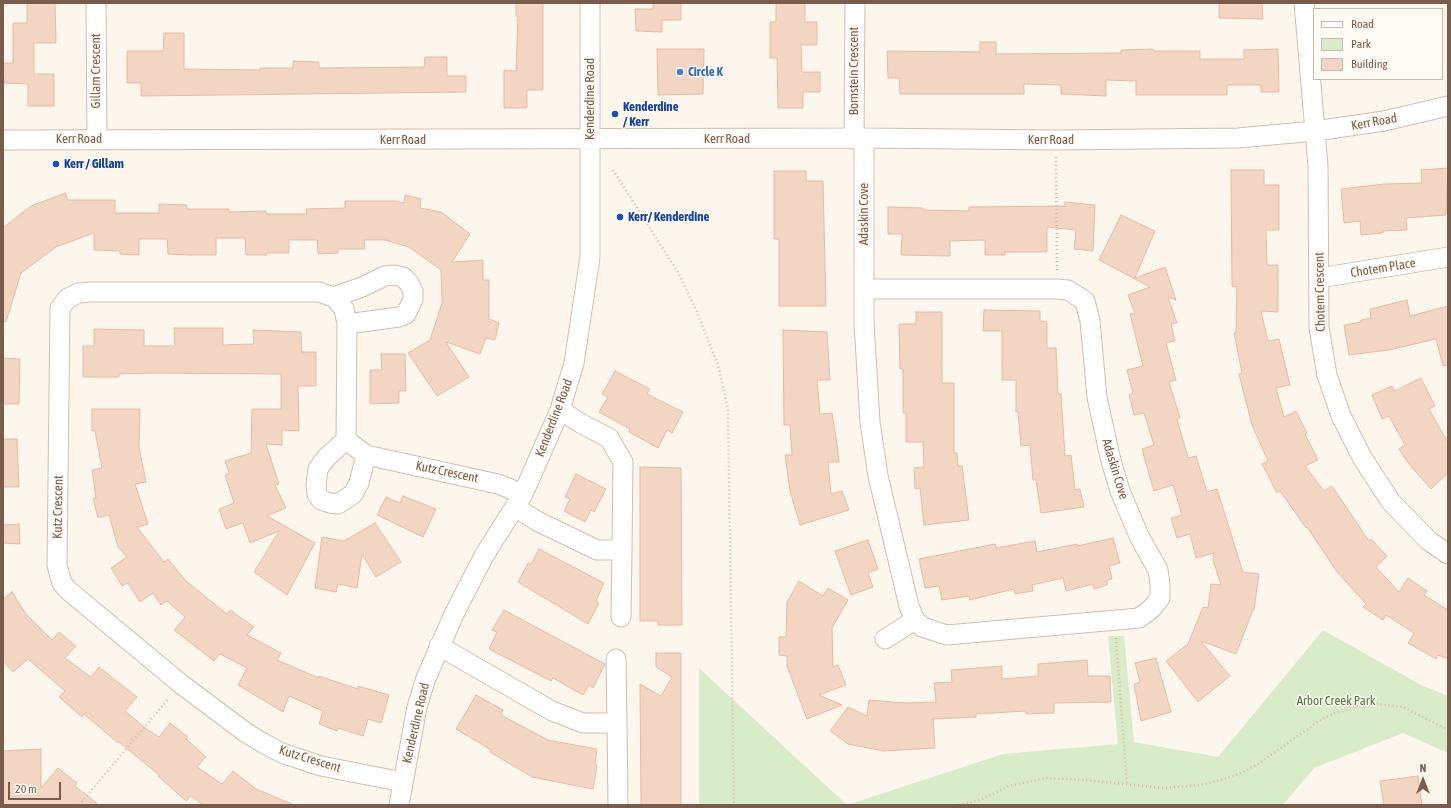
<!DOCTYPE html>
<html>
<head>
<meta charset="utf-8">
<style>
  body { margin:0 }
  #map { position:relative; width:1451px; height:808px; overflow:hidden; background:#fdf6ec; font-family:"Asap Condensed",sans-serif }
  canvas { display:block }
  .frame { position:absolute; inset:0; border:4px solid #7a5c4d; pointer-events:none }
  .legend { position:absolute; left:1313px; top:8px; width:130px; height:72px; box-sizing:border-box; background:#fffaf3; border:1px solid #cabbb1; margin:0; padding:5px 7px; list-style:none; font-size:12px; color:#7a5c4d }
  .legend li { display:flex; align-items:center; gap:8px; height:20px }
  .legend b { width:20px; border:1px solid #cabbb1 }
  .north { position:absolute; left:1403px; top:760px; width:40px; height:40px; -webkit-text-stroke:3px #fffaf3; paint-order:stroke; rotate:0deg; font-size:11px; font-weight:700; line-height:16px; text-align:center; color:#7a5c4d }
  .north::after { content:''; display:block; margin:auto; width:14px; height:18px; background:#7a5c4d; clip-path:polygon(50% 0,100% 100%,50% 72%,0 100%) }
  .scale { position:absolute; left:8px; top:782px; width:53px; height:18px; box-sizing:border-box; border:2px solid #7a5c4d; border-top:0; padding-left:5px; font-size:12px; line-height:14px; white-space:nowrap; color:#7a5c4d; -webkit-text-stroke:3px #fffaf3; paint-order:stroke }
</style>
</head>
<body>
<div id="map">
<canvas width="1451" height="808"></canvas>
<div class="frame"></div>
<ul class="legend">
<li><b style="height:5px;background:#fff"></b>Road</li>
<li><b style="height:11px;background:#d8ecc9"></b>Park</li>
<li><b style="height:11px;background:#f3d5c3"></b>Building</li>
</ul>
<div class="north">N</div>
<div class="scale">20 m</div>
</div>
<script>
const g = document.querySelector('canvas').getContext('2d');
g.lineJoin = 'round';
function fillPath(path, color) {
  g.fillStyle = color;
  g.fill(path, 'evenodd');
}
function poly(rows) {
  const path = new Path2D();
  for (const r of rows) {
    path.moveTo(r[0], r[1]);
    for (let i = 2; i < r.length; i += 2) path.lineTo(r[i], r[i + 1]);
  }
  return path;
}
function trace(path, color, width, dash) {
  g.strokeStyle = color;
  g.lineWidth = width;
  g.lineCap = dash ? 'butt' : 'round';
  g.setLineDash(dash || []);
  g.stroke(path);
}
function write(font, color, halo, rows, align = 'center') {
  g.font = font + ' "Asap Condensed",sans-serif';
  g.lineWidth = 3;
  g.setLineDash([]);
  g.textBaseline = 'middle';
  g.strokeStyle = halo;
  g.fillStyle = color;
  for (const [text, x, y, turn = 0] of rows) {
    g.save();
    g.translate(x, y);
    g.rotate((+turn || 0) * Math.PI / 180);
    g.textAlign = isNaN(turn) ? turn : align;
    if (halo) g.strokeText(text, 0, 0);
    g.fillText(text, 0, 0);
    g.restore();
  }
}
const green = poly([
  [1323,630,1421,685,1448,696,1448,753,1403,733,1314,768,1283,805,847,805,1003,754,1118,744,1108,636,1124,636,1134,742,1218,757],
  [699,668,847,805,699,805]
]);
const building = poly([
  [27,3,55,3,56,43,34,43,34,74,54,74,54,106,28,106,28,84,4,83,3,63,13,63,13,23,27,23,27,3],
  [516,3,543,3,543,90,527,90,527,108,504,108,504,70,516,71,518,16,516,16,516,3],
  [653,3,681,3,681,20,662,20,662,32,636,31,635,9,653,9,653,3],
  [776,3,805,3,805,22,817,22,817,45,801,45,802,72,820,72,820,92,803,92,803,108,778,108,777,58,770,58,770,22,776,22,776,3],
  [1219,3,1262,3,1263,19,1219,18,1219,3],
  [164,33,184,33,184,69,260,70,260,68,293,68,293,61,319,62,319,68,424,67,425,57,447,57,447,76,466,76,466,92,141,96,141,83,127,83,127,51,163,51,164,33],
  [980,42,996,42,996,54,1121,53,1121,50,1153,49,1154,51,1200,51,1200,59,1244,59,1244,50,1278,49,1279,92,1261,92,1261,85,1227,85,1227,95,1136,95,1136,81,1106,80,1106,96,1061,94,1061,85,1024,84,1024,94,900,94,899,78,888,78,887,51,980,52,980,42],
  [657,49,704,49,703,94,658,95,657,49],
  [1448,168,1446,215,1406,218,1407,230,1383,231,1383,233,1361,235,1360,221,1344,223,1341,189,1384,184,1422,183,1421,170,1448,168],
  [1231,170,1264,170,1264,185,1279,185,1279,230,1266,230,1267,265,1278,265,1278,312,1261,311,1268,341,1279,339,1290,385,1276,388,1284,417,1296,411,1307,433,1305,434,1318,460,1305,466,1324,491,1332,486,1369,541,1371,539,1387,556,1376,567,1399,592,1408,578,1427,591,1424,595,1448,610,1448,659,1438,655,1436,659,1408,643,1414,633,1386,615,1383,620,1363,607,1366,604,1337,572,1307,527,1306,528,1280,491,1277,493,1262,464,1268,461,1252,425,1239,374,1242,373,1234,333,1236,333,1237,287,1232,286,1231,170],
  [774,171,806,171,806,181,823,181,826,306,779,306,779,239,774,239,774,171],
  [65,193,68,200,115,200,115,213,159,213,159,204,187,205,187,209,229,209,229,212,266,211,266,214,307,214,306,209,345,208,345,201,395,201,404,203,405,195,421,199,420,208,441,212,470,234,452,262,483,260,483,280,489,280,489,319,499,323,495,340,486,338,480,354,446,342,469,377,437,396,408,353,430,340,442,303,441,270,409,247,385,240,364,240,365,249,338,249,338,253,318,254,317,240,289,240,289,253,267,253,267,255,246,255,245,238,216,238,216,255,189,255,168,254,167,239,139,239,139,255,120,254,120,251,94,250,94,233,56,247,21,273,6,322,3,321,3,228,31,206,65,193],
  [1065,202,1095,205,1093,251,1074,249,1076,230,1047,227,1047,252,1005,252,1005,255,985,255,985,240,950,241,950,256,901,255,902,234,888,234,888,207,923,208,923,210,969,211,969,207,1065,206,1065,202],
  [1121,215,1155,231,1135,278,1165,267,1176,300,1168,297,1177,323,1171,324,1175,341,1166,343,1176,380,1169,382,1180,418,1177,419,1188,458,1196,456,1207,492,1217,489,1243,572,1259,574,1254,610,1253,610,1236,654,1201,641,1230,676,1198,702,1166,661,1188,644,1203,607,1208,608,1211,584,1221,585,1213,560,1214,553,1196,558,1190,534,1177,538,1171,518,1182,515,1173,485,1154,491,1147,467,1142,449,1154,445,1144,413,1134,415,1129,395,1133,393,1127,370,1143,366,1130,314,1135,313,1128,295,1150,287,1099,260,1121,215],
  [1407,300,1410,316,1448,306,1448,365,1443,366,1436,339,1389,350,1349,355,1344,325,1361,322,1361,320,1371,318,1370,309,1407,300],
  [984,310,1040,311,1040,321,1047,322,1047,348,1056,348,1058,394,1061,394,1065,456,1071,455,1075,490,1080,489,1084,507,1041,513,1036,480,1033,480,1030,445,1021,446,1018,412,1016,412,1016,380,1002,380,1002,331,983,331,984,310],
  [916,312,942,312,942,383,954,383,954,453,957,453,958,466,962,466,969,520,924,525,920,488,915,489,914,468,924,467,923,442,906,442,906,413,903,413,903,369,900,369,899,324,916,324,916,312],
  [174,328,223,328,223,345,254,344,253,330,301,332,302,352,316,352,316,386,298,386,299,431,282,430,282,445,266,444,279,484,275,485,286,508,267,516,315,543,287,595,254,572,279,531,250,543,243,523,226,529,219,509,234,503,225,475,229,473,225,461,251,453,252,409,281,409,281,374,152,373,119,374,119,377,83,377,83,346,94,346,94,329,144,330,144,346,175,346,174,328],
  [783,330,827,332,830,380,817,380,820,414,832,413,837,444,839,462,828,462,831,494,842,491,849,510,800,525,790,491,785,455,792,455,790,425,784,425,783,330],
  [381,354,405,354,406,391,399,391,399,403,370,404,370,370,382,370,381,354],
  [3,358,20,359,19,404,3,404,3,358],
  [615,371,650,389,647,394,683,412,672,433,667,430,658,448,629,432,630,429,599,412,608,397,602,394,615,371],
  [1421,378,1435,406,1429,409,1448,443,1448,473,1431,489,1408,463,1399,449,1405,445,1389,416,1382,419,1372,395,1392,386,1395,391,1421,378],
  [92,409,140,409,139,447,146,482,135,484,148,524,137,527,164,562,168,559,186,581,227,614,230,610,254,627,247,635,281,653,277,660,319,678,319,676,358,689,358,686,389,695,381,723,368,719,363,736,338,728,337,731,319,724,323,711,289,696,283,712,238,685,247,668,220,654,214,661,174,630,185,617,167,601,161,605,153,593,140,602,128,583,122,586,111,568,127,557,118,547,109,515,98,518,93,498,96,498,92,470,102,468,95,431,92,431,92,409],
  [3,439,17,439,19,487,3,487,3,439],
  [640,467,681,468,682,625,658,625,658,621,640,621,640,467],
  [576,474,606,489,594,512,591,510,585,522,564,511,570,499,565,497,576,474],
  [403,496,436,509,423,537,377,515,386,497,400,503,403,496],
  [375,523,401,562,376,577,362,554,357,588,338,584,336,592,315,588,322,537,344,541,375,523],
  [19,524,20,544,3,543,3,525,19,524],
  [1113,538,1120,563,1109,566,1112,579,1107,580,1107,585,1094,589,1093,584,1066,591,1063,578,1032,585,1033,591,1015,594,1014,589,970,600,969,596,942,600,939,586,925,588,919,559,995,544,996,548,1035,541,1037,552,1077,544,1077,546,1113,538],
  [868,540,878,569,868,573,873,587,851,595,835,551,868,540],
  [539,549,604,583,596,601,599,603,588,624,518,582,528,563,531,564,539,549],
  [799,581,823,596,828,588,848,600,832,628,833,667,838,665,846,685,819,695,842,705,807,719,787,666,787,656,779,655,779,637,786,637,787,602,799,581],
  [12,592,26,614,52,640,59,632,76,646,65,658,91,677,99,667,137,697,125,711,148,730,159,737,170,723,188,737,186,739,206,757,197,767,222,784,233,771,256,789,294,805,203,805,191,796,186,801,158,776,159,775,119,742,118,743,84,714,82,717,59,697,65,691,28,659,13,672,3,661,3,599,12,592],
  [504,610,605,664,593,688,589,685,583,695,553,678,551,681,489,649,497,632,492,630,504,610],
  [656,653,681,653,681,805,641,805,640,684,661,696,672,677,656,667,656,653],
  [1156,658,1171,712,1141,721,1134,684,1140,682,1135,663,1156,658],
  [1087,660,1088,676,1110,676,1111,702,1054,703,1054,713,1026,714,1026,711,976,714,976,717,933,719,935,748,883,751,848,744,830,731,848,707,867,716,869,700,905,703,936,702,934,683,952,682,951,670,1002,666,1002,679,1038,676,1038,664,1087,660],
  [476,695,503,710,501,715,548,740,597,749,595,764,597,765,593,789,532,777,490,752,491,750,456,729,476,695],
  [41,749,41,788,58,768,77,783,75,786,99,805,3,805,3,751,41,749],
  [1418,776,1422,805,1384,805,1380,781,1418,776]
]);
const path = poly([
  [1056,157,1057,272],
  [613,170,679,274,696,310,718,365,728,409,734,805],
  [1116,638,1127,785],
  [79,805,169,698],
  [959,805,980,800,1009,786,1046,778,1084,780,1163,788,1200,785,1221,780,1239,774,1258,764,1319,721,1334,713,1369,703,1403,707,1448,730]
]);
const minor = poly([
  [96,3,97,139],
  [1304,3,1318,166,1319,328,1327,375,1341,416,1363,459,1391,502,1429,541,1448,554],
  [864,138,864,323,870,422,878,476,909,606,915,620,922,627,947,635,1139,618,1151,609,1160,598,1160,584,1158,570,1140,538,1120,491,1110,457,1097,397,1090,321,1085,301,1068,290,1057,289,864,289],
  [854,139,855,3],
  [3,140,864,138,1055,140,1238,138,1315,131,1384,121,1448,106],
  [1319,278,1448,257],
  [334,297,362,287,385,276,394,275,403,277,409,283,413,291,413,299,406,314,399,317,347,324],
  [346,440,326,458,318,469,316,485,317,494,321,500,330,503,338,504,353,494,359,483,366,455],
  [515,507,537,521,597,550,622,550,623,462,609,438,582,424,560,410],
  [621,617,622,550],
  [885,639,915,620],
  [439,646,552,711,583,723,617,723,618,805],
  [616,659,617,723],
  [403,782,321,766,282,753,263,743,245,732,181,684,69,591,62,583,57,565,60,308,68,298,79,293,91,292,319,292,334,297,344,309,347,324,346,440,366,455,498,484,523,494],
  [399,805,417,707,426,678,455,612,485,554,523,494,560,410,574,363,590,257,590,3]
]);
const markers = [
  [680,72,4,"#3f7fe0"],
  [615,114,4,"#1a4fb4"],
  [56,164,4,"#1a4fb4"],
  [620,217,4,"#1a4fb4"]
];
const streetNames = [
  ["Gillam Crescent",96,71,-90],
  ["Bornstein Crescent",854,71,-90],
  ["Kenderdine Road",590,99,-90],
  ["Kerr Road",1374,122,-10],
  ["Kerr Road",79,139],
  ["Kerr Road",727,139],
  ["Kerr Road",403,140],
  ["Kerr Road",1051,140],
  ["Adaskin Cove",864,214,-90],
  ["Chotem Place",1383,268,-9],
  ["Chotem Crescent",1320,292,-91],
  ["Kenderdine Road",554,418,-69],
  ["Adaskin Cove",1115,469,73],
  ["Kutz Crescent",447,472,12],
  ["Kutz Crescent",58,507,-89],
  ["Kenderdine Road",416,723,-77],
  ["Kutz Crescent",310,759,17]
];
const shopNames = [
  ["Circle K",688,72]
];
const transitNames = [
  ["Kenderdine",623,107],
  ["/ Kerr",623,122],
  ["Kerr / Gillam",64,164],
  ["Kerr/ Kenderdine",628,217]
];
const parkNames = [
  ["Arbor Creek Park",1336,701]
];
fillPath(green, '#d8ecc9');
fillPath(building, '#f3d5c3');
trace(building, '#e6bba3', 1);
trace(minor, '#d1beb0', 21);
trace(path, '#d9b8a5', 2.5, [1, 3]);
trace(minor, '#fff', 19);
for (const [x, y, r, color] of markers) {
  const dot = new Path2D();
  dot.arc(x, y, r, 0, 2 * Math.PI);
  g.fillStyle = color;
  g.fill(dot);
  trace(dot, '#fffaf3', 1.5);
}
write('13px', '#7a5c4d', '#fffaf3', streetNames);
write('bold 13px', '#366cbe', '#fffaf3', shopNames, 'left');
write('bold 13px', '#164399', '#fffaf3', transitNames, 'left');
write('13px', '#537a41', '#fffaf3', parkNames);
</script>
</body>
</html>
